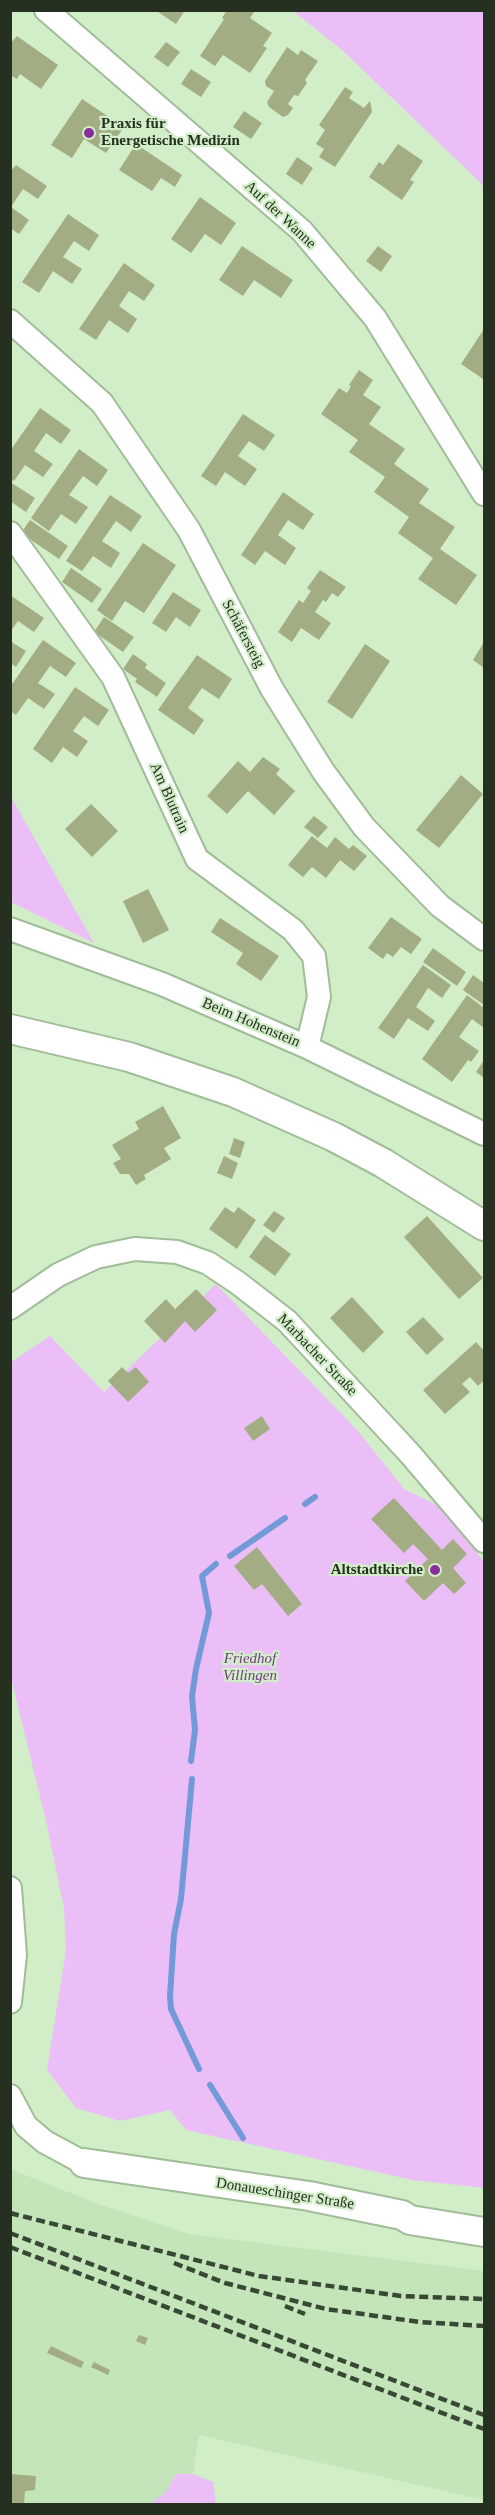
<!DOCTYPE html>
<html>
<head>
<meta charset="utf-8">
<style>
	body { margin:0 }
	#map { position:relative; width:495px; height:2515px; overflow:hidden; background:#d1eec8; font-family:Georgia,serif }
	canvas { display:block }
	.frame { position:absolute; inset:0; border:12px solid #253021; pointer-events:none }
</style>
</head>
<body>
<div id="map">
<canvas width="495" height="2515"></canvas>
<div class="frame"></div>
</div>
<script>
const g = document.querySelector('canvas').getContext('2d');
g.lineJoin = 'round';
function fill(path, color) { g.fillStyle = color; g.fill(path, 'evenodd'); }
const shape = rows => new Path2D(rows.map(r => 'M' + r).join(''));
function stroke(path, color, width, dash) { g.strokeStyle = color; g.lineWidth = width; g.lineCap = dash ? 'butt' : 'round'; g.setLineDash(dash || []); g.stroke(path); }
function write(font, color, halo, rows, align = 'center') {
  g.font = font + ' Georgia,serif'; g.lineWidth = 4.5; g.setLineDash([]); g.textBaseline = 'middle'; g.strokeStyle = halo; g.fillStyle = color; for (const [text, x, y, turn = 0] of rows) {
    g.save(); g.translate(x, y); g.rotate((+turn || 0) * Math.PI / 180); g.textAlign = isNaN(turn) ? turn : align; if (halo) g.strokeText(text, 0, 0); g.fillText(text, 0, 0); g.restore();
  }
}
const built = shape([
	[10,2169,98,2204,189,2234,484,2271,484,2500,199,2435,193,2474,176,2474,165,2493,150,2504,11,2504]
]);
const green = shape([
	[293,11,484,11,484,186,342,50],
	[10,797,11,797,94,943,11,902],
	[216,1284,358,1431,404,1489,443,1508,484,1562,484,2188,413,2180,186,2130,170,2110,120,2121,76,2108,47,2070,66,1950,64,1908,47,1825,11,1678,10,1363,50,1336,104,1392],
	[176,2474,193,2474,213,2482,216,2504,150,2504,165,2493]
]);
const stream = shape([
	[305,1504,315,1497],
	[230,1556,285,1518],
	[191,1761,195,1730,192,1696,196,1669,209,1613,202,1576,216,1564],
	[192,1779,181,1899,174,1934,170,1996,171,2009,199,2069],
	[210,2085,243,2138]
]);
const building = shape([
	[155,10,185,10,176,24],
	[227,10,251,10,254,12,250,18,272,33,263,46,267,48,250,73,223,55,215,66,200,56,224,19,222,18],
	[17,36,58,65,41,89,20,74,17,79,10,75,10,44],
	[166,42,180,52,168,67,154,57],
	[287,47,298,55,301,50,318,61,305,80,307,83,298,96,294,95,288,104,293,108,288,115,283,117,269,107,267,102,274,91,266,86,265,81],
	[191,69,211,82,201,97,181,84],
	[345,87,353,92,349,98,364,108,370,101,372,112,335,167,319,157,324,149,316,144,325,130,319,125],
	[82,99,124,127,106,153,84,139,72,158,51,145],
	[244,111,262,123,251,139,233,127],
	[136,144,182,175,175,187,161,178,152,191,119,170],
	[398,144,423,161,410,180,414,182,402,200,369,177,379,162,383,165],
	[297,157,313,168,302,185,286,174],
	[16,165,47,186,38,199,23,189,11,207,29,220,19,234,10,228,10,172],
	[200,197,236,223,221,245,205,234,191,253,171,239],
	[68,214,99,235,89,251,74,241,63,257,82,269,72,284,53,271,39,293,22,282],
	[242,246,293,280,281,298,254,280,243,296,219,280],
	[378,246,392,256,381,272,366,261],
	[124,263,155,285,144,301,129,291,119,306,137,319,128,333,109,320,96,340,79,329],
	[484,329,484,376,483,379,461,364],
	[359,370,373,380,363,395,381,407,369,424,405,449,394,464,429,489,419,503,455,527,440,549,477,575,456,605,418,579,433,558,398,533,409,517,374,492,385,477,349,452,358,440,321,414,339,388,347,393,351,386,349,385],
	[40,408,71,430,61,444,46,433,34,451,53,464,43,477,25,465,14,481,10,479,10,451],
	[243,414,275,435,264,451,249,441,238,456,257,469,245,486,225,472,216,486,201,476],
	[79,449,108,470,97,486,83,476,69,495,88,507,76,524,61,514,49,531,31,518],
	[10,482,35,498,26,512,10,501],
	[283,492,314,514,303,530,288,520,278,535,296,548,285,565,265,551,255,565,241,555],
	[110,495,142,516,131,532,116,521,102,541,120,553,111,568,93,556,82,571,66,561],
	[30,520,68,546,59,559,21,533],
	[143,543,176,565,144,613,125,601,112,621,97,610],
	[71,568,102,589,92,603,62,582],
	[320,570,346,587,338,597,332,593,326,602,323,600,315,612,331,623,319,640,301,628,292,642,278,632,299,600,303,603,311,591,307,588],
	[173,592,201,610,190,627,176,617,166,632,152,623],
	[10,595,44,618,34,632,18,621,10,632],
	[104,617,134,637,123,652,94,632],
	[43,640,76,663,66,677,50,666,38,683,55,694,44,709,28,698,16,715,10,711,10,687],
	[10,641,26,651,16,667,10,663],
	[484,642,484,668,473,660],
	[365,644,390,661,352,719,327,702],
	[133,654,147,664,145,668,166,683,157,697,135,682,137,679,123,669],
	[197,655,232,679,219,699,202,688,188,708,204,720,194,735,158,710],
	[75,687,109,710,98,726,84,716,73,731,88,741,77,757,63,747,52,763,33,749],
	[263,757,280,769,276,774,295,791,274,815,248,791,227,814,207,796,238,761,250,772],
	[461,775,483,794,439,848,416,830],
	[91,804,118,831,92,857,65,829],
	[314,816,328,827,318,838,304,827],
	[312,836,327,848,335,837,349,849,353,845,367,856,354,871,340,860,326,878,312,867,303,877,288,865],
	[148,889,169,930,143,943,123,901],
	[391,917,422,939,411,954,401,947,393,957,387,953,383,959,368,948],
	[220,918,279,956,261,981,236,964,243,953,211,932],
	[433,948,466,972,457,986,423,962],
	[423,965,451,985,442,998,428,988,416,1007,435,1021,428,1031,408,1018,394,1039,378,1028],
	[473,975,484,983,484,1005,463,990],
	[467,995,484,1008,484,1028,472,1019,459,1037,479,1051,471,1062,468,1060,452,1082,422,1059],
	[484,1060,484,1078,476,1072],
	[163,1106,181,1138,164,1148,171,1159,144,1175,146,1179,136,1185,129,1174,120,1174,113,1163,121,1159,112,1145,139,1129,135,1122],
	[234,1138,245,1142,240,1158,229,1154],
	[224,1156,238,1163,232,1179,217,1173],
	[225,1207,234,1213,238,1207,256,1220,237,1249,209,1229],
	[274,1211,285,1218,274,1233,263,1225],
	[427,1216,483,1278,459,1299,404,1237],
	[265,1235,291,1254,275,1276,249,1257],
	[196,1289,217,1310,195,1332,185,1321,165,1343,144,1321,166,1299,175,1309],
	[352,1297,384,1332,363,1353,330,1318],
	[423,1317,444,1339,427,1355,406,1332],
	[476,1342,484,1351,484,1380,478,1386,470,1377,462,1384,470,1392,445,1414,423,1390],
	[122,1367,128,1373,136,1367,149,1382,128,1402,108,1381],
	[262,1416,270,1429,253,1441,244,1428],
	[394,1498,442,1550,453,1539,467,1554,453,1568,466,1583,454,1594,443,1583,424,1601,405,1581,428,1559,413,1544,404,1553,371,1519],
	[257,1547,302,1604,288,1616,262,1584,254,1590,234,1566],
	[139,2335,148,2338,145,2345,136,2341],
	[51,2346,84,2362,81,2368,47,2353],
	[94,2362,110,2370,108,2375,91,2367],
	[10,2474,36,2476,35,2490,25,2491,24,2504,10,2504]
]);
const minor = shape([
	[46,10,302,231,375,318,484,494],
	[10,321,102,403,189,530,272,689,323,771,364,827,440,906,484,939],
	[10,533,113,677,197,859,293,930,314,956,319,997,307,1047],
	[10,929,162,984,307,1047,484,1134],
	[10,1308,58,1275,96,1257,135,1249,177,1252,208,1263,238,1283,287,1321,411,1455,484,1541],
	[10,1888,15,1955,10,2002],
	[10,2096,26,2126,45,2142,84,2163]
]);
const major = shape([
	[10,1029,129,1057,233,1092,334,1137,383,1163,484,1226],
	[84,2163,309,2196,402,2215,410,2220,484,2232]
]);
const rail = shape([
	[10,2213,259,2276,401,2296,484,2299],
	[10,2233,484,2415],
	[10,2247,484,2429],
	[174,2263,225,2283,326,2309,420,2322,484,2326],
	[285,2306,305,2314]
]);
const markers = [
	[89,133,6,"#862f9c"],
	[435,1570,6,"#862f9c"]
];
const poiNames = [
	["Praxis für",101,124],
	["Energetische Medizin",101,141],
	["Altstadtkirche",423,1570,"right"]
];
const streetNames = [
	["Auf der Wanne",280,215,43],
	["Schäfersteig",243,634,62],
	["Am Blutrain",169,798,66],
	["Beim Hohenstein",251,1023,23],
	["Marbacher Straße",317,1355,46],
	["Donaueschinger Straße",285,2194,9]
];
const parkNames = [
	["Friedhof",250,1659],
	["Villingen",250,1676]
];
fill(built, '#c3e5b9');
fill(green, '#ebbef8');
stroke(stream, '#729ad8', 6);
fill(building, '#a3ad83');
stroke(minor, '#a0bc98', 26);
stroke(major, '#a0bc98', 32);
stroke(minor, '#fff', 22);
stroke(major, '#fff', 28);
stroke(rail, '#394735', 4.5, [9, 4.5]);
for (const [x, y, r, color] of markers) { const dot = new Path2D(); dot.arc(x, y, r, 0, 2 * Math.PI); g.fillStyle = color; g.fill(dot); stroke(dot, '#d1eec8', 2); }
write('bold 15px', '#253021', '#d1eec8', poiNames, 'left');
write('15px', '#253021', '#d1eec8', streetNames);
write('italic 15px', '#743a84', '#d1eec8', parkNames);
</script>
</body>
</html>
